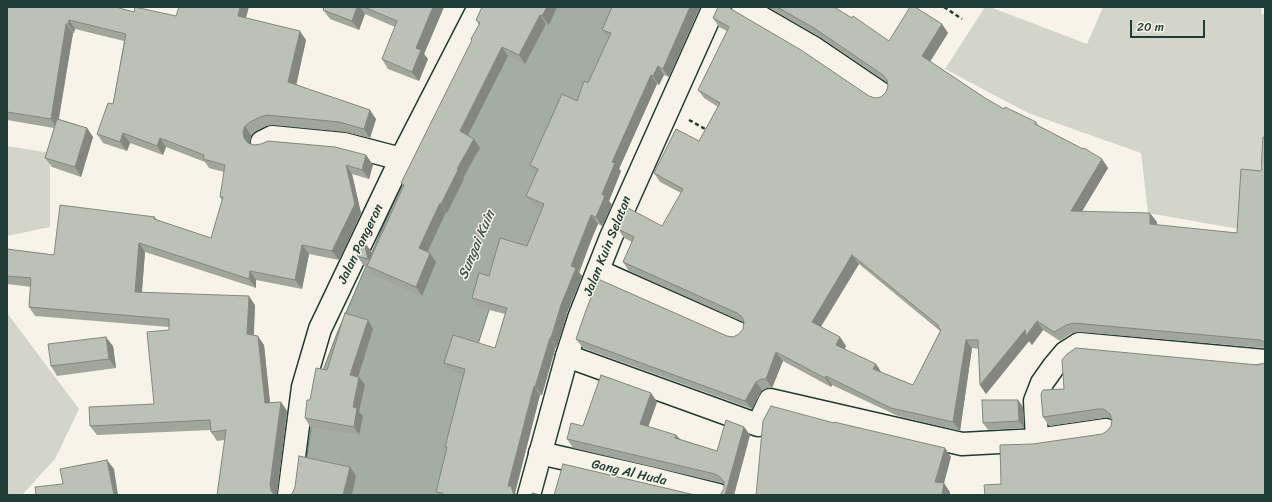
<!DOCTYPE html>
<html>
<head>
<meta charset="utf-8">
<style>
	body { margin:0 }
	#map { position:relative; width:1272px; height:502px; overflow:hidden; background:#f7f3e8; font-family:Sriracha,sans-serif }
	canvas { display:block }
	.frame { position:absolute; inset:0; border:8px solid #1f3d34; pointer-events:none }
	.scale { position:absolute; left:1130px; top:20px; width:75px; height:18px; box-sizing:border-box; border:2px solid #1f3d34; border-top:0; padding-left:5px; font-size:12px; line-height:14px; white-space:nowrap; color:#1f3d34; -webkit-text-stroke:3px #f7f3e8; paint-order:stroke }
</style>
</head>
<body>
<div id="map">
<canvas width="1272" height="502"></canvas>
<div class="frame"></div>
<div class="scale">20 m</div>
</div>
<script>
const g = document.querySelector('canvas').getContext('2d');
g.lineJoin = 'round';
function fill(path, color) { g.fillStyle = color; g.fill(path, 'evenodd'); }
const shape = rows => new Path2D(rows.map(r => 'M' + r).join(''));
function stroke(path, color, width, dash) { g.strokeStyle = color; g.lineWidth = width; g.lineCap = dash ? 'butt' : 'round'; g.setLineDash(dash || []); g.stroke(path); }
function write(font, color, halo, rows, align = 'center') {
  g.font = font + ' Sriracha,sans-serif'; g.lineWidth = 3; g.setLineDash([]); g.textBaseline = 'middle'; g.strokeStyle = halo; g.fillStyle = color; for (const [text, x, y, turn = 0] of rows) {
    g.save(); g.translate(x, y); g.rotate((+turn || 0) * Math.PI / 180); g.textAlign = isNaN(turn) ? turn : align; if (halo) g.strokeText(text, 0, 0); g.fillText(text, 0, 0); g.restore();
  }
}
const green = shape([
	[985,7,990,7,1087,44,1103,7,1262,7,1261,13,1265,15,1265,137,1250,231,1148,213,1141,153,1028,113,945,69],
	[7,146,50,153,50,227,7,236],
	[7,313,79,409,55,459,22,495,7,495]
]);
const water = shape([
	[486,7,685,7,627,141,572,291,492,301,463,390,442,495,303,495,308,448,319,381,338,331,420,141,486,7]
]);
const path = shape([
	[944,7,962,19],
	[689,120,707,130]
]);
const street = shape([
	[743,7,814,48,882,94],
	[262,142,272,137,344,144,401,159],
	[598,271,738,333],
	[567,356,758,425,770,400,962,444,1037,440,1035,401,1042,383,1054,366,1065,353,1079,344,1265,361],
	[1037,440,1106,430],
	[540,453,650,478,718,495]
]);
const secondary = shape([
	[289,495,303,387,320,329,401,159,479,7],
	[529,495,567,356,579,318,611,237,714,7]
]);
const wall = shape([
	[7,7,134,12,176,16,246,18,306,40,296,84,376,119,370,138,345,132,273,125,266,126,256,131,251,135,250,142,250,144,254,145,366,155,373,165,369,179,352,174,361,213,339,260,309,254,302,289,256,280,256,288,145,252,142,292,255,305,254,335,264,345,270,403,281,402,287,411,277,493,224,440,217,441,211,432,211,430,97,435,90,426,154,404,169,330,169,327,35,316,29,307,31,287,8,284,7,282,7,249,54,255,155,217,157,220,211,238,222,200,220,197,224,172,209,168,205,162,166,147,163,155,130,143,127,151,103,143,97,134,113,104,124,41,75,29,74,33,73,33,59,119,87,128,93,137,81,177,52,167,45,158,54,128,7,120],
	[324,7,444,7,424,54,428,59,419,81,388,69,382,59,395,27,365,14,359,30,330,19,323,10],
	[482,7,557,7,549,25,546,24,525,64,508,56,468,135,480,148,463,178,464,179,447,213,446,212,428,252,430,253,436,262,422,296,373,275,367,266,364,266,357,256,364,242,371,251,372,256,403,186,401,183,472,41,471,39,479,25,476,20],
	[700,7,669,77,664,75,659,85,657,84,619,169,621,171,609,201,612,205,602,226,598,224,578,271,582,276,567,313,557,347,556,346,542,395,540,395,515,493,517,495,439,495,436,492,446,448,445,447,464,376,451,371,444,363,495,348,505,314,478,307,472,298,489,276,527,246,542,209,533,205,526,196,536,173,530,165,577,101,588,83,609,39,602,30],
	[731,7,731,9,869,96,875,98,881,97,886,92,888,86,888,83,820,37,768,7,834,7,889,41,942,24,948,33,930,61,985,98,1004,109,1036,122,1039,126,1102,159,1108,168,1082,211,1157,222,1157,225,1237,233,1261,171,1265,137,1265,348,1080,332,1072,333,1060,341,1043,330,1032,345,1029,341,986,394,980,385,979,349,972,348,960,431,898,416,832,385,831,387,783,361,772,388,767,388,762,390,752,409,583,348,576,339,727,336,733,337,739,334,743,329,744,322,743,322,629,271,623,262,632,242,624,238,618,229,662,226,681,193,660,182,654,173,699,141,718,107,704,98,698,90,727,31,719,27,713,18],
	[859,264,940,331,913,385,881,372,845,349,846,346,840,337,821,327],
	[373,329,358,377,365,385,359,412,363,416,359,435,310,427,305,418,310,400,327,370],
	[113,346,116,368,57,376,51,366],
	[1264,363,1001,484,1033,444,1102,434,1107,431,1111,426,1112,420,1110,418,1104,418,1049,426,1043,417,1064,389],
	[601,375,651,393,657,402,648,427,676,435,680,439,717,451,726,420,744,427,750,435,734,495,720,495,724,489,724,484,721,483,573,448,567,439,571,423,583,426],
	[1018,400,1023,407,1024,428,988,430,983,423]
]);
const shadedWall = shape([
	[240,7,249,7,244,25,238,16],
	[357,7,360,7,365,14,359,30,352,21],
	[433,7,444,7,424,54,428,59,419,81,412,72,416,48],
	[547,7,557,7,549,25,542,16],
	[690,7,700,7,669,77,663,69],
	[540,15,546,24,525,64,519,55],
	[69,20,75,29,74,33,68,24],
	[66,24,73,33,57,128,51,119],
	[942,24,948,33,928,65,922,56],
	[300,31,306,40,295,91,288,82],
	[502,47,508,56,466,139,460,131],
	[658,66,664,75,659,85,653,76],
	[651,75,657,84,619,169,621,171,609,201,612,205,602,226,596,217,602,194,612,162],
	[370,110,376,119,370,138,364,129],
	[245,126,251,135,250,142,251,147,244,138,243,132],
	[87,128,93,137,81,177,75,167],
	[123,133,130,143,127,151,120,142],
	[160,138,166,147,163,155,157,146],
	[474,139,480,148,463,178,464,179,447,213,441,204,457,169],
	[366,155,373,165,369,179,362,170],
	[1102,159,1108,168,1077,220,1071,211],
	[346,165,352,174,361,213,339,260,332,251],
	[440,203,446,212,425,257,419,248],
	[1150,213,1157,222,1156,233,1150,224],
	[591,215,598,224,578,271,582,276,567,313,557,347,551,338,571,266],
	[364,242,371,251,375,268,368,259],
	[139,243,145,252,141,301,135,292],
	[302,245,309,254,302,289,295,280],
	[430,253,436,262,422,296,416,287],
	[852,255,859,264,818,331,812,322],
	[250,271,256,280,256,288,249,279],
	[249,296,255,305,253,344,247,334],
	[368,320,373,329,356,384,350,375],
	[1037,321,1043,330,1032,345,1029,341,986,394,980,385,1025,330],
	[258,336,264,345,271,412,265,403],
	[106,337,113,346,116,368,109,359],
	[840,337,846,346,842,353,836,345],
	[550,338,556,346,542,395,535,387],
	[966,340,972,348,960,431,953,422],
	[776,352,783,361,772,388,766,379],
	[876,364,882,373,873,369],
	[826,376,832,385,831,387,825,378],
	[359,377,365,385,359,412,363,416,359,435,354,427,353,407],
	[756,382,762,390,752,409,745,401],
	[534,386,540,395,515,493,517,495,514,495,508,486],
	[651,393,657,402,646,433,640,424],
	[1018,400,1023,407,1024,428,1019,421],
	[281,402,287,411,277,495,274,495,271,491,270,484],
	[744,427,750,435,734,495,725,495],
	[676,435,683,443,675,438],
	[945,448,951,457,942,491,935,482],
	[107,460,114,469,118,495,114,495],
	[350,467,356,476,352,495,343,495],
	[944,483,950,492,950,495,942,495]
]);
const building = shape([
	[7,7,116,7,134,12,135,7,176,16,179,7,240,7,238,16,300,31,288,82,370,110,364,129,339,122,267,115,260,117,250,122,245,126,243,132,244,138,248,143,254,145,261,144,268,141,335,147,366,155,362,170,346,165,355,204,332,251,302,245,295,280,250,271,249,279,139,243,135,292,249,296,247,334,258,336,265,403,281,402,270,484,271,491,275,495,217,495,226,430,211,432,210,420,90,426,89,407,154,404,147,332,169,330,169,319,29,307,31,278,7,276,7,249,54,255,60,205,155,217,154,219,211,238,223,197,220,197,225,165,203,159,204,155,160,138,157,146,123,133,120,142,97,134,108,103,113,104,126,34,69,20,68,24,66,24,51,119,7,112,7,7],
	[324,7,357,7,352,21,323,10,324,7],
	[364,7,433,7,416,48,421,50,412,72,382,59,397,21,364,7],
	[482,7,547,7,542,16,540,15,519,55,502,47,460,131,474,139,457,169,458,170,441,204,440,203,419,248,430,253,416,287,367,266,404,185,401,183,472,40,471,39,480,23,476,20,482,7],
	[612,7,690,7,663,69,658,66,653,76,651,75,612,162,615,163,602,194,605,196,596,217,591,215,571,266,576,268,561,305,551,338,550,338,535,387,534,386,508,486,511,486,514,495,442,495,443,493,436,492,447,447,445,447,465,369,444,363,453,335,495,348,507,308,472,298,479,273,489,276,500,238,527,246,544,204,526,196,538,169,530,165,562,94,577,101,584,81,588,83,611,33,602,30,612,7],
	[718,7,729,7,731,9,801,50,869,96,875,98,881,97,886,92,888,86,887,80,883,75,814,28,777,7,834,7,852,18,853,16,889,41,910,7,915,7,942,24,922,56,985,98,1004,109,1005,107,1036,122,1035,124,1083,149,1084,148,1102,159,1071,211,1150,213,1150,224,1237,233,1241,169,1261,171,1263,137,1265,137,1265,342,1260,340,1074,323,1066,325,1054,332,1037,321,1026,336,1025,330,980,385,978,340,966,340,953,422,891,408,826,376,825,378,776,352,766,379,761,379,756,382,745,401,576,339,585,313,598,279,727,336,733,337,739,334,743,329,744,322,742,317,737,313,623,262,634,237,618,229,628,208,662,226,683,189,654,173,676,129,699,141,720,103,698,90,729,27,713,18,718,7],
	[852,255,939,326,938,327,941,330,913,385,873,369,876,364,836,345,840,337,812,322,852,255],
	[57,119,87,128,75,167,45,158,57,119],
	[364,242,368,259,357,256,364,242],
	[345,313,368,320,350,375,359,377,353,407,357,408,354,427,305,418,307,400,310,400,316,368,327,370,345,313],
	[106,337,109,359,51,366,48,344,106,337],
	[1076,348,1258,365,1265,363,1265,495,985,495,984,485,1001,484,1000,445,1033,444,1102,434,1107,431,1111,426,1112,420,1110,414,1104,409,1098,409,1043,417,1041,394,1043,390,1064,389,1062,360,1067,354,1076,348],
	[601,375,651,393,640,424,676,435,675,438,717,451,726,420,744,427,725,495,720,495,724,489,724,482,720,477,715,474,567,439,571,423,583,426,601,375],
	[982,400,1018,400,1019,421,983,423,982,400],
	[771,406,834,423,834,422,945,448,935,482,944,483,942,495,756,495,763,421,771,406],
	[299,456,350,467,343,495,290,495,292,494,295,487,299,456],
	[107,460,114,495,36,495,35,487,63,484,60,469,107,460],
	[563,464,695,495,554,495,563,464],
	[533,493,540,495,530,495,533,493]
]);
const streetNames = [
	["Jalan Pangeran",361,244,-64],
	["Jalan Kuin Selatan",608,246,-68],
	["Gang Al Huda",629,473,13]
];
const waterNames = [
	["Sungai Kuin",477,245,-67]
];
fill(green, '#d3d5ca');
fill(water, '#a4ada3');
stroke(water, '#6f8077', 1);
stroke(street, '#1f3d34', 25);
stroke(secondary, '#1f3d34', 25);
stroke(path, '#1f3d34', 2.5, [4, 3]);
stroke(street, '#f7f3e8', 22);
stroke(secondary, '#f7f3e8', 22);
fill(wall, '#a1a69d');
fill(shadedWall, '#83877f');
fill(building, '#bbc1b6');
stroke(building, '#83877f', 1);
write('13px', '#1f3d34', '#f7f3e8', streetNames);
write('italic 14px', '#405950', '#f7f3e8', waterNames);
</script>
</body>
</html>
